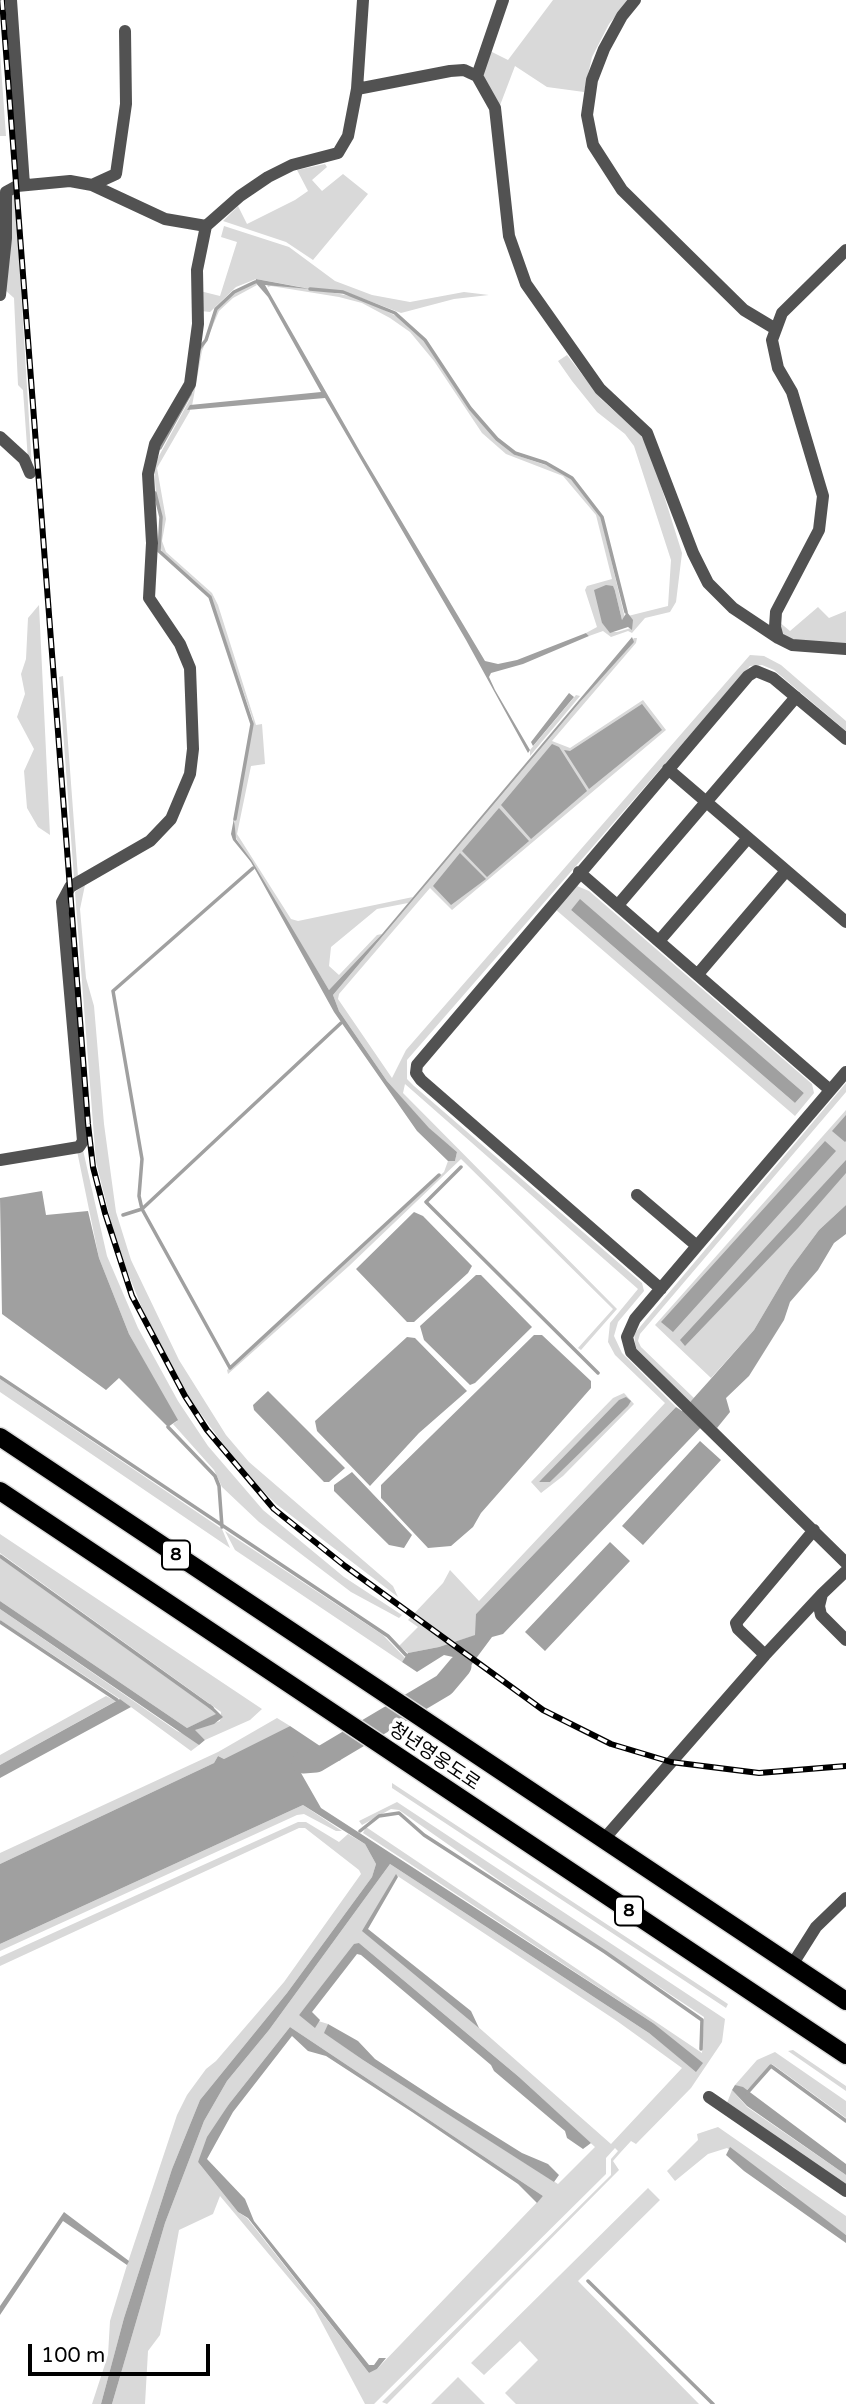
<!DOCTYPE html>
<html>
<head>
<meta charset="utf-8">
<style>
	body { margin:0 }
	#map { position:relative; width:846px; height:2404px; overflow:hidden; background:#fff; font-family:"Varela Round",sans-serif }
	canvas { display:block }
	.scale { position:absolute; left:28px; top:2344px; width:182px; height:32px; box-sizing:border-box; border:4px solid #000; border-top:0; padding-left:9px; font-size:21px; line-height:24px; white-space:nowrap; color:#000; -webkit-text-stroke:5px #fff; paint-order:stroke }
</style>
</head>
<body>
<div id="map">
<canvas width="846" height="2404"></canvas>
<div class="scale">100 m</div>
</div>
<script>
const g = document.querySelector('canvas').getContext('2d');
g.lineJoin = 'round';
function fill(path, color) { g.fillStyle = color; g.fill(path, 'evenodd'); }
const shape = rows => new Path2D(rows.map(r => 'M' + r).join(''));
function stroke(path, color, width, dash) { g.strokeStyle = color; g.lineWidth = width; g.lineCap = dash ? 'butt' : 'round'; g.setLineDash(dash || []); g.stroke(path); }
function write(font, color, halo, rows, align = 'center') {
  g.font = font + ' "Varela Round","Noto Sans KR",sans-serif'; g.lineWidth = 7; g.setLineDash([]); g.textBaseline = 'middle'; g.strokeStyle = halo; g.fillStyle = color; for (const [text, x, y, turn = 0] of rows) {
    g.save(); g.translate(x, y); g.rotate((+turn || 0) * Math.PI / 180); g.textAlign = isNaN(turn) ? turn : align; if (halo) g.strokeText(text, 0, 0); g.fillText(text, 0, 0); g.restore();
  }
}
const green = shape([
	[553,0,629,0,609,24,592,57,584,92,547,87,515,66,499,108,481,75,488,50,508,60],
	[0,53,6,136,0,136],
	[325,164,327,167,312,180,322,191,343,174,368,194,313,260,286,242,223,221,238,206,247,224,295,200,308,191,297,170],
	[15,193,32,468,28,460,23,390,18,385,14,298,5,290,9,195],
	[224,226,289,247,335,281,372,295,410,302,464,292,489,295,454,299,401,313,343,291,314,289,360,298,398,317,426,342,469,408,495,438,516,455,551,467,571,479,601,518,625,618,622,620,615,591,602,623,610,632,617,632,631,628,628,616,668,606,671,560,634,446,625,434,597,412,572,381,558,361,567,355,601,399,640,434,650,451,682,553,676,602,670,612,645,618,632,633,628,631,611,637,603,631,589,636,586,633,597,627,585,590,587,586,612,579,596,515,563,476,506,454,482,433,434,361,410,332,390,318,362,303,339,297,271,286,268,287,270,294,267,284,306,288,256,279,236,287,210,312,201,311,200,291,220,296,237,242,221,237],
	[255,282,257,285,233,298,219,311,202,351,192,406,190,406,190,411,157,468,166,519,162,541,166,552,212,593,218,605,256,725,262,724,265,764,251,766,237,834,291,919,298,921,413,897,408,903,377,909,331,947,329,966,339,975,377,935,382,934,329,990,233,833,253,720,211,597,162,552,159,543,162,517,156,495,154,465,190,399,199,350,206,340,213,314,234,293],
	[39,605,50,835,38,827,27,808,24,771,34,749,17,717,25,694,21,674,26,659,28,618],
	[818,607,829,618,846,611,846,644,790,640,782,633,778,621,790,631],
	[634,638,637,638,636,643,552,741,570,748,643,700,666,730,452,910,430,888,339,994,338,999,392,1078,406,1050,750,655,764,656,781,665,846,721,846,731,774,670,762,665,750,666,407,1060,407,1079,414,1086,642,1283,644,1291,618,1322,614,1336,622,1353,676,1407,476,1614,476,1635,439,1647,408,1653,399,1646,418,1627,408,1620,443,1583,450,1570,479,1601,665,1403,615,1355,608,1342,610,1323,638,1289,405,1084,403,1093,617,1309,581,1350,578,1348,613,1309,461,1159,349,1266,228,1374,227,1370,444,1172,448,1161,455,1161,457,1152,429,1129,387,1081,339,1011,333,995],
	[63,676,78,877,74,878,59,677],
	[576,695,580,696,530,756,530,750],
	[85,885,80,909,86,978,94,1006,104,1124,116,1212,131,1260,179,1360,226,1435,249,1462,393,1586,398,1597,276,1504,243,1471,189,1398,144,1313,117,1246,96,1162,75,892],
	[577,886,589,891,812,1084,814,1093,795,1116,555,909],
	[580,900,804,1093,795,1103,571,910],
	[846,1083,846,1092,640,1334,638,1341,641,1347,694,1398,689,1403,636,1350,634,1334],
	[846,1110,846,1205,819,1230,790,1269,754,1330,711,1378,655,1325],
	[83,1150,107,1256,138,1328,178,1401,208,1446,263,1510,344,1577,402,1615,399,1618,351,1592,259,1522,222,1487,214,1470,173,1424,177,1421,129,1334,99,1258,77,1151],
	[0,1379,222,1529,230,1548,0,1392],
	[624,1393,634,1404,563,1476,541,1493,531,1482,613,1398],
	[630,1400,550,1482,539,1482,543,1479],
	[225,1531,383,1635,405,1658,402,1662,235,1550],
	[0,1534,262,1709,250,1720,205,1740,194,1730,220,1721,221,1712,0,1553],
	[0,1558,208,1707,217,1714,187,1728,0,1601],
	[0,1609,177,1731,193,1738,199,1745,191,1751,120,1699,0,1620],
	[106,1696,116,1701,0,1765,0,1755],
	[277,1718,290,1726,224,1759,218,1756,214,1763,0,1864,0,1853,218,1752],
	[392,1783,728,2004,726,2008,392,1788],
	[397,1802,725,2019,722,2042,691,2088,636,2144,631,2141,620,2153,613,2161,619,2170,387,2404,382,2402,611,2175,611,2159,618,2151,615,2148,606,2158,606,2174,374,2404,365,2404,314,2308,220,2196,213,2214,179,2230,160,2335,148,2351,145,2404,112,2404,165,2223,204,2121,227,2081,269,2030,390,1864,649,2033,696,2071,653,2023,363,1833,366,1827,702,2053,704,2017,496,1878,399,1810,391,1809,362,1825,359,1821],
	[396,1875,617,2021,682,2068,611,2144,442,1995,363,1931],
	[359,1943,519,2077,595,2147,558,2184,363,2060,325,2033,328,2024,299,2015],
	[290,2027,543,2196,377,2369,369,2373,247,2218,238,2212,198,2162,229,2104],
	[303,1805,342,1831,336,1831,304,1814,297,1815,0,1951,0,1944],
	[298,1822,306,1822,339,1842,348,1834,365,1844,376,1864,372,1877,287,1993,200,2100,172,2169,124,2318,101,2404,92,2404,108,2355,110,2321,127,2265,177,2115,187,2095,206,2069,216,2061,284,1982,361,1874,359,1870,305,1828,299,1828,0,1966,0,1957],
	[793,2050,846,2086,846,2091,788,2051],
	[775,2052,846,2101,846,2118,772,2064,746,2091,735,2085,757,2060],
	[732,2090,747,2107,846,2175,846,2187,727,2103],
	[718,2127,846,2216,846,2235,792,2196,785,2188,727,2148,708,2154,675,2181,667,2171,698,2140,697,2134],
	[648,2188,660,2200,578,2281,699,2404,516,2404,505,2393,538,2360,520,2341,484,2375,471,2363],
	[458,2377,485,2404,431,2404]
]);
const water = shape([
	[256,279,310,289,265,285,362,455,485,661,498,664,517,660,586,633,589,636,523,664,491,673,489,677,495,690,530,750,528,753,466,640,325,398,187,410,190,405,321,392,268,297,255,282],
	[606,585,613,586,615,591,622,620,627,612,633,620,632,630,628,627,610,633,602,623,594,590],
	[632,637,634,642,580,702,333,995,339,1011,387,1081,429,1128,457,1152,455,1161,448,1161,417,1131,334,1012,251,862,233,840,231,834,234,818,236,839,252,861,329,990,382,934],
	[569,693,574,697,533,746,531,742],
	[642,704,662,730,589,789,564,750,570,751],
	[552,744,559,747,587,791,531,839,501,805],
	[499,808,529,841,487,877,462,851],
	[460,853,486,879,451,905,433,886],
	[580,899,804,1093,795,1103,571,910],
	[846,1115,846,1141,845,1142,832,1131],
	[825,1141,836,1151,673,1332,661,1322],
	[846,1160,846,1173,798,1228,685,1346,680,1340],
	[42,1191,46,1215,88,1211,99,1258,129,1334,178,1420,168,1427,119,1378,106,1390,2,1314,0,1198],
	[846,1205,846,1234,834,1243,818,1270,790,1302,784,1320,749,1376,726,1398,730,1412,717,1428,708,1420,503,1634,492,1637,466,1672,446,1691,432,1682,459,1663,453,1657,444,1655,417,1672,402,1662,408,1653,439,1647,475,1635,476,1614,676,1407,682,1411,709,1381,754,1330,790,1269,819,1230],
	[414,1212,423,1216,472,1266,468,1273,414,1322,407,1322,356,1269],
	[476,1275,481,1275,532,1327,475,1383,470,1385,424,1340,420,1326],
	[534,1335,542,1335,591,1381,591,1388,481,1513,473,1527,451,1546,428,1548,381,1498,381,1485],
	[407,1337,415,1338,467,1391,419,1433,370,1486,317,1431,315,1421],
	[268,1391,345,1468,329,1482,324,1482,254,1410,253,1405],
	[626,1397,631,1401,628,1406,550,1482,539,1482,619,1400],
	[700,1441,721,1460,643,1545,622,1526],
	[352,1472,412,1535,404,1548,389,1545,334,1491,334,1485],
	[610,1542,630,1561,545,1651,525,1632],
	[0,1601,187,1728,216,1714,208,1707,210,1704,223,1717,214,1724,195,1730,205,1740,199,1745,0,1609],
	[120,1699,131,1707,0,1778,0,1765],
	[290,1726,341,1760,301,1773,321,1808,653,2023,703,2063,696,2072,649,2033,390,1864,269,2030,227,2081,204,2121,165,2223,112,2404,101,2404,124,2318,172,2169,200,2100,287,1993,372,1877,376,1864,365,1844,303,1805,0,1944,0,1864,214,1763,218,1756,224,1759],
	[396,1874,398,1877,368,1929,471,2011,479,2028,362,1931],
	[359,1943,519,2077,591,2143,583,2149,567,2138,565,2131,494,2071,491,2065,361,1955,357,1954,312,2012,320,2020,315,2028,299,2015,354,1944],
	[328,2024,358,2041,375,2059,450,2108,522,2153,548,2164,559,2175,554,2182,363,2060,324,2033],
	[290,2027,543,2196,537,2203,518,2184,412,2112,326,2056,308,2051,292,2036,233,2112,207,2159,245,2199,254,2221,369,2365,374,2365,379,2358,386,2358,377,2369,369,2373,248,2218,238,2212,198,2162,207,2137,229,2104],
	[735,2085,743,2087,846,2164,846,2175,747,2106,732,2090],
	[730,2147,846,2235,846,2243,744,2171,726,2155],
	[64,2212,129,2261,127,2265,63,2221,0,2315,0,2306]
]);
const stream = shape([
	[310,289,343,292,395,313,425,340,470,408,497,439,515,453,546,463,572,478,602,517,626,612],
	[199,349,206,340,216,309,234,292,255,282],
	[160,448,190,394],
	[155,493,161,517,159,551,210,597,252,724,235,819],
	[253,868,113,991,142,1159,139,1196,142,1209,230,1368,439,1175],
	[461,1167,426,1202,598,1373],
	[123,1215,142,1209,341,1023],
	[0,1377,388,1636,406,1655],
	[168,1427,215,1476,219,1486,222,1527],
	[0,1556,212,1708],
	[0,1622,117,1700],
	[360,1831,379,1816,399,1813,424,1835,605,1952,702,2020,701,2049],
	[747,2093,771,2066,846,2121],
	[588,2281,713,2404]
]);
const river = shape([
	[303,1762,316,1761,444,1685,460,1666]
]);
const minor = shape([
	[11,0,24,185],
	[635,0,622,16,604,49,592,80,587,115,593,145,622,190,744,310,774,328],
	[477,76,503,0],
	[357,89,450,71,464,70,477,76,495,108,509,236,526,284,600,389,647,433,693,553,708,583,733,608,778,638,792,645,846,649],
	[92,185,116,174,126,104,125,31],
	[0,295,6,238,6,192,17,186,70,181,92,185,165,219,206,226],
	[0,437,24,459,30,473],
	[778,638,775,627,776,612,819,530,823,496,792,392,778,368,772,340,782,313,846,250],
	[668,769,846,922],
	[579,872,830,1090],
	[618,905,796,697],
	[659,941,748,838],
	[698,974,786,871],
	[0,1160,79,1147,83,1141,62,902,70,887,150,841,171,819,190,774,193,749,190,668,180,644,149,598,152,543,148,474,155,444,190,384,198,324,197,270,206,226,240,196,268,177,292,165,338,153,348,136,357,89,363,0],
	[637,1195,697,1246,635,1319,627,1337,631,1352,846,1563],
	[697,1246,846,1072],
	[661,1289,421,1080,416,1073,417,1065,748,676,756,671,773,678,846,739],
	[846,1571,822,1594,819,1606,821,1615,846,1640],
	[765,1655,738,1629,736,1623,814,1530],
	[604,1839,765,1655,822,1594],
	[792,1965,816,1927,846,1898],
	[709,2097,846,2191]
]);
const highway = shape([
	[0,1437,846,2001],
	[0,1491,846,2055]
]);
const rail = shape([
	[2,0,88,1124,93,1167,105,1213,132,1296,185,1396,207,1430,274,1509,345,1566,543,1710,611,1744,671,1762,759,1773,846,1766]
]);
const shields = [
	[176,1555,28],
	[629,1911,28]
];
const shieldNames = [
	["8",176,1555],
	["8",629,1911]
];
const streetNames = [
	["청년영웅도로",434,1757,34]
];
fill(green, '#d9d9d9');
fill(water, '#a0a0a0');
stroke(stream, '#a0a0a0', 3.5);
stroke(river, '#a0a0a0', 23);
stroke(highway, '#dbdbdb', 21);
stroke(minor, '#525252', 12);
stroke(highway, '#000', 18);
stroke(rail, '#000', 6);
stroke(rail, '#fff', 3.5, [10]);
for (const [x, y, w] of shields) { const box = new Path2D(); box.roundRect(x - w / 2, y - 14.5, w, 29, 5); g.fillStyle = '#fff'; g.fill(box); stroke(box, '#000', 2); }
write('bold 18px', '#000', null, shieldNames);
write('19px', '#000', '#fff', streetNames);
</script>
</body>
</html>
